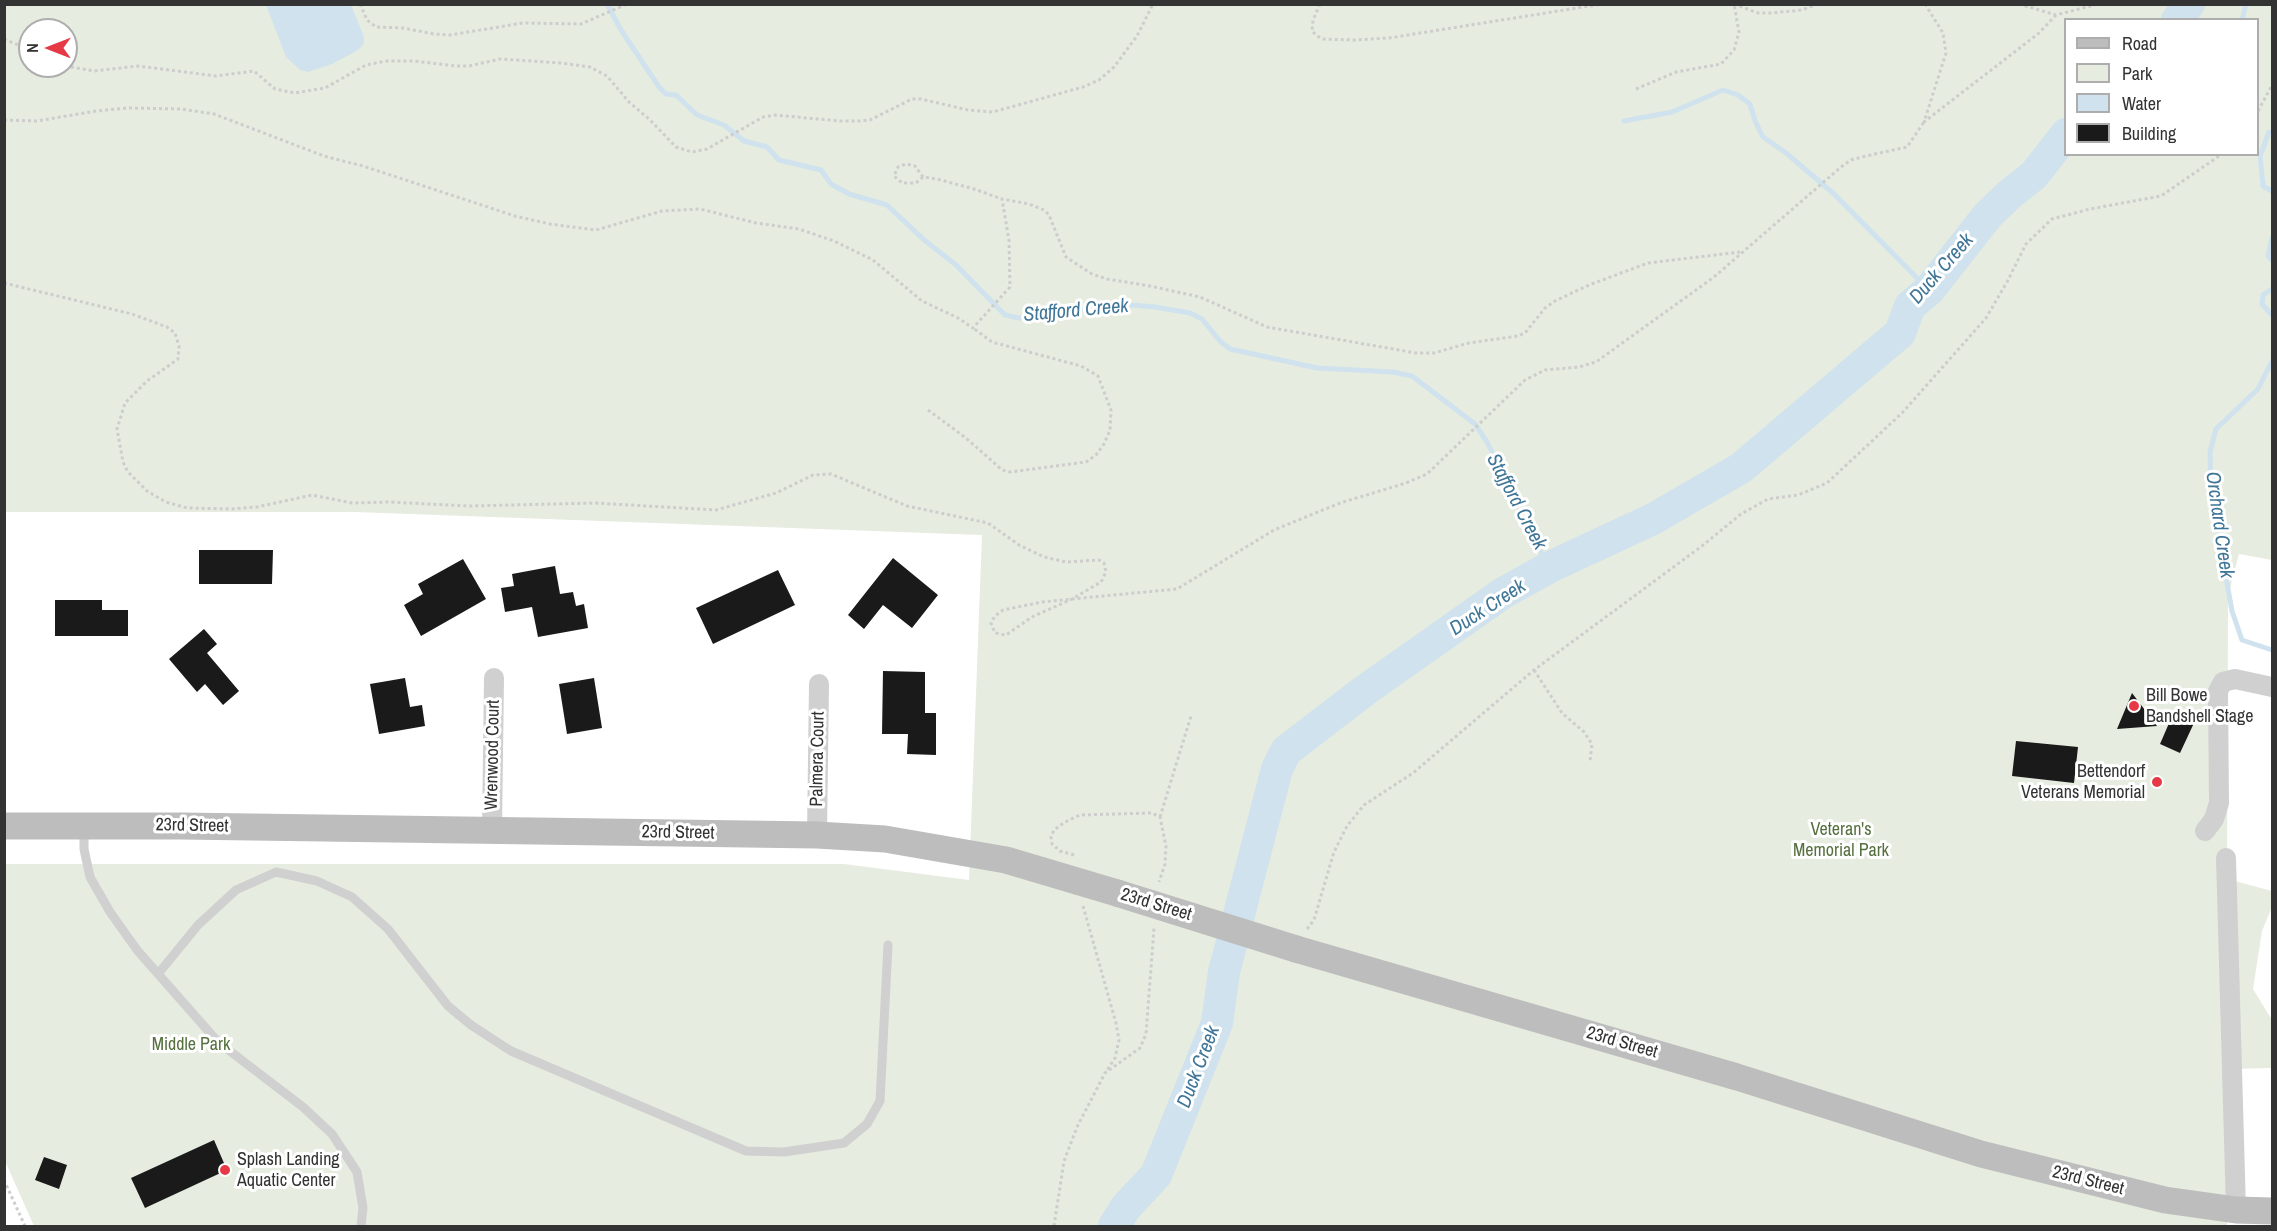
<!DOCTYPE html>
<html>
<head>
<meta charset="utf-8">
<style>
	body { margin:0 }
	#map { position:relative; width:2277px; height:1231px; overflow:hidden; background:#fff; font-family:"Archivo Narrow",sans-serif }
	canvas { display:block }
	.frame { position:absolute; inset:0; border:6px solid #333; pointer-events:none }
	.legend { position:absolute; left:2064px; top:18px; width:195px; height:138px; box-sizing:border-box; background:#fff; border:2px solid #adadad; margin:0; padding:8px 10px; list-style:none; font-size:18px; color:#333 }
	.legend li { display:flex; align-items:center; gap:12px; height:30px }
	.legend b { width:30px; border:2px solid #adadad }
	.north { position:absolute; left:18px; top:18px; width:60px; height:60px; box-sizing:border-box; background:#fff; border:2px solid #adadad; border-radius:50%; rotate:270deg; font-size:16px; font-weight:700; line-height:24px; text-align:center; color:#333 }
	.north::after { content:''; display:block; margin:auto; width:21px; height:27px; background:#e63946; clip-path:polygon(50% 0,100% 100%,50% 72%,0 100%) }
</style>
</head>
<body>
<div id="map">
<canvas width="2277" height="1231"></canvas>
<div class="frame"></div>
<ul class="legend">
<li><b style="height:8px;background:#bdbdbd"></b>Road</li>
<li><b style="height:16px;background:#e6ecdf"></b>Park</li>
<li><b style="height:16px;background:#cfe2ee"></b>Water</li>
<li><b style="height:16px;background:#1a1a1a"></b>Building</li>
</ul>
<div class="north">N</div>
</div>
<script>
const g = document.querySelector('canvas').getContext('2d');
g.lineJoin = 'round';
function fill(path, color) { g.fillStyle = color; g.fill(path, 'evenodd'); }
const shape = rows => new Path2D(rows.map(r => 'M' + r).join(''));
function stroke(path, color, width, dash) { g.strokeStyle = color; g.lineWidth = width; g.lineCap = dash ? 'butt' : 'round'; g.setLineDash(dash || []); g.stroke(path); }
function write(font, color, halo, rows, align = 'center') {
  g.font = font + ' "Archivo Narrow",sans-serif'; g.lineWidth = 6; g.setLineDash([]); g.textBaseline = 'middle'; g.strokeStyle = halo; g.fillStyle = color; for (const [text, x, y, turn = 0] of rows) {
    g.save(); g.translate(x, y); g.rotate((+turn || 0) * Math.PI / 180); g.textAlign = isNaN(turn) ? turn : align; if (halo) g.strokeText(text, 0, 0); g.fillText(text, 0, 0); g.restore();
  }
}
const green = shape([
	[4,5,2272,5,2272,560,2239,554,2228,596,2227,879,2272,891,2272,907,2262,931,2253,989,2272,1020,2272,1068,2227,1069,2227,1226,34,1226,5,1161,5,864,844,864,969,880,982,535,356,512,5,512],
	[2066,20,2258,20,2258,154,2066,154],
	[30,30,66,30,66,66,30,66]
]);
const water = shape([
	[266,5,351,5,364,37,364,44,358,50,332,64,308,72,300,70,286,57]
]);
const stream = shape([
	[607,4,621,30,659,87,666,94,676,95,697,115,724,125,744,141,767,147,779,160,821,170,831,184,849,194,887,205,923,239,956,265,1005,315,1019,318,1078,309,1102,309,1120,304,1155,307,1190,313,1202,319,1220,341,1230,349,1317,368,1393,372,1412,376,1475,424,1487,442,1542,554,1552,566],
	[2242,20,2246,4],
	[1624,121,1672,112,1723,90,1738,95,1750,104,1755,121,1763,137,1786,153,1833,193,1929,290],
	[2269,132,2260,156,2263,186,2272,191],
	[2272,238,2268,256,2272,260],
	[2272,289,2263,295,2262,304,2272,315],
	[2272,361,2258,389,2216,429,2210,452,2211,494,2232,611,2242,640,2272,650]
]);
const river = shape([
	[2177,20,2189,4],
	[1114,1226,1126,1207,1156,1175,1217,1023,1224,972,1277,769,1286,751,1364,691,1503,593,1552,566,1653,519,1741,468,1900,333,1910,306,1929,290,1988,215,2010,194,2034,175,2066,134]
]);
const building = shape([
	[199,550,273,550,272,584,199,584],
	[893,558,938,595,912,628,883,605,864,629,848,615],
	[463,559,486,599,421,636,404,605,423,594,418,584],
	[555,566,560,594,573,592,576,606,584,604,588,628,538,637,532,607,505,612,501,588,514,586,512,574],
	[778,570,795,605,713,644,696,608],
	[55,600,102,600,102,610,128,610,128,636,55,636],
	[204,629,217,644,207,653,239,691,223,705,205,684,197,692,169,659],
	[883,671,925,672,925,713,936,713,936,755,907,754,908,734,882,734],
	[405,678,410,707,422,705,425,726,379,734,370,684],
	[594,678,602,728,567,734,559,684],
	[2132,693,2157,726,2117,729],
	[2173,714,2194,723,2180,753,2160,744],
	[2016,741,2078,747,2074,783,2012,776],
	[214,1140,227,1170,145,1208,131,1178],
	[44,1157,67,1165,59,1189,35,1180]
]);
const path = shape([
	[360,4,367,20,376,27,403,28,434,34,450,35,523,23,581,24,627,4],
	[1320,4,1313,20,1312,31,1317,36,1323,39,1354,40,1389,38,1602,4],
	[1734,4,1758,13,1771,13,1802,10,1817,4],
	[1925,4,1943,33,1946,53,1924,122,2039,33,2056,15],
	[2019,4,2056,15,2098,4],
	[4,39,30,50],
	[65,66,94,71,138,66,216,76,254,71,275,89,295,93,325,88,366,65,386,61,414,61,456,66,469,66,500,59,561,63,590,67,607,76,629,102,649,119,676,147,692,152,707,149,763,117,775,115,840,121,860,121,870,120,912,99,921,99,968,110,993,112,1083,87,1099,80,1114,67,1137,36,1153,4],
	[1636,89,1676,72,1721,64,1734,50,1739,32,1734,4],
	[2258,111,2272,85],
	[4,120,37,121,96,111,128,108,181,109,214,114,324,156,363,166,515,216,550,224,596,230,662,211,700,209,756,223,799,229,834,241,873,260,922,301,958,318,973,328,1010,287,1009,240,1002,199,1029,204,1044,210,1049,215,1066,257,1092,274,1107,279,1150,286,1200,297,1267,327,1416,353,1434,353,1469,343,1518,336,1525,333,1545,308,1555,301,1589,285,1648,263,1740,252],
	[923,177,915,166,906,164,898,167,894,176,902,183,916,183,923,177,937,179,974,189,1002,199],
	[4,283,132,314,167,327,175,333,179,346,178,359,147,381,125,403,117,429,123,462,128,472,147,491,166,502,187,508,232,509,257,507,312,495,352,503,388,502,469,506,595,503,716,510,776,493,813,475,831,474,907,506,988,523,1019,545,1044,557,1066,562,1099,560,1104,563,1106,572,1101,582,1072,599,1032,617,1006,635,995,633,991,623,995,616,1003,610,1042,602,1072,599,1177,589,1274,530,1340,503,1406,483,1427,474,1525,380,1545,370,1579,367,1596,362,1714,277,1841,167,1851,160,1866,156,1907,147,1924,122],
	[928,410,966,438,1002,470,1010,472,1086,462,1096,455,1104,444,1110,430,1111,410,1098,376,1081,366,992,342,973,328],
	[1534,670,1562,713,1584,732,1592,744,1590,761],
	[1160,817,1191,716],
	[1074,855,1060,851,1052,844,1051,837,1054,830,1065,822,1080,815,1152,813,1160,817,1166,846,1165,864,1159,882],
	[1083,906,1116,1023,1119,1040,1115,1058,1106,1072],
	[1307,929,1314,920,1334,852,1347,826,1364,805,1413,773,1534,670,1702,546,1741,514,1768,499,1798,495,1827,483,1902,413,1986,318,2007,282,2026,244,2052,219,2090,209,2161,196,2222,154],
	[4,1180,25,1226],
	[1054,1226,1064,1161,1077,1127,1105,1073,1140,1048,1146,1034,1154,928]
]);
const lane = shape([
	[84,828,84,849,90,877,110,912,137,950,218,1042,303,1107,332,1134,357,1172,363,1208,361,1226],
	[158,974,198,925,236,890,276,872,317,881,352,897,388,929,448,1006,471,1025,511,1051,746,1151,784,1152,844,1143,867,1124,880,1101,888,945]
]);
const street = shape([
	[492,831,494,678],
	[2205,831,2214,819,2219,803,2218,691,2223,682,2235,679,2272,687],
	[817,835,819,684],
	[2226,858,2236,1210]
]);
const secondary = shape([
	[4,826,181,826,817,835,885,839,1006,860,1117,893],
	[1296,949,1737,1077,1981,1154,2165,1200,2236,1210,2272,1211]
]);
const secondaryBridge = shape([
	[1117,893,1296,949]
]);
const markers = [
	[2134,706,6,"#e63946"],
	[2157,782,6,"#e63946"],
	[225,1170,6,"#e63946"]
];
const poiNames = [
	["Bill Bowe",2146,696],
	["Bandshell Stage",2146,717],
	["Bettendorf",2145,772,"right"],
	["Veterans Memorial",2145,793,"right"],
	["Splash Landing",237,1160],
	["Aquatic Center",237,1181]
];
const streetNames = [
	["Wrenwood Court",493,755,-89],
	["Palmera Court",818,759,-89],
	["23rd Street",192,826,1],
	["23rd Street",678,833,1],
	["23rd Street",1156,905,17],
	["23rd Street",1622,1043,16],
	["23rd Street",2088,1181,14]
];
const parkNames = [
	["Veteran's",1841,830],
	["Memorial Park",1841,851],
	["Middle Park",191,1045]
];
const waterNames = [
	["Duck Creek",1942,269,-49],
	["Stafford Creek",1076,311,-5],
	["Stafford Creek",1516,502,62],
	["Orchard Creek",2219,525,82],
	["Duck Creek",1488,608,-33],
	["Duck Creek",1199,1067,-69]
];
fill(green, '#e6ecdf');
fill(water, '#cfe2ee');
stroke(stream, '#cfe2ee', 5);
stroke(river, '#cfe2ee', 32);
fill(building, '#1a1a1a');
stroke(path, '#cdcdcd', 3, [3, 3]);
stroke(lane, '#d0d0d0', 9);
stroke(street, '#d0d0d0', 20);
stroke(secondary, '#bdbdbd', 27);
stroke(secondaryBridge, '#bdbdbd', 27);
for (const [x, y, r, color] of markers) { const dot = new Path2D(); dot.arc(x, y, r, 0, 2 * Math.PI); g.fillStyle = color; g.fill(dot); stroke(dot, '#fff', 2); }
write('18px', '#333', '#fff', poiNames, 'left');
write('18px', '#333', '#fff', streetNames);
write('18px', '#56703f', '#fff', parkNames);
write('italic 20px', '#3f7597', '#fff', waterNames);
</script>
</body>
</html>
